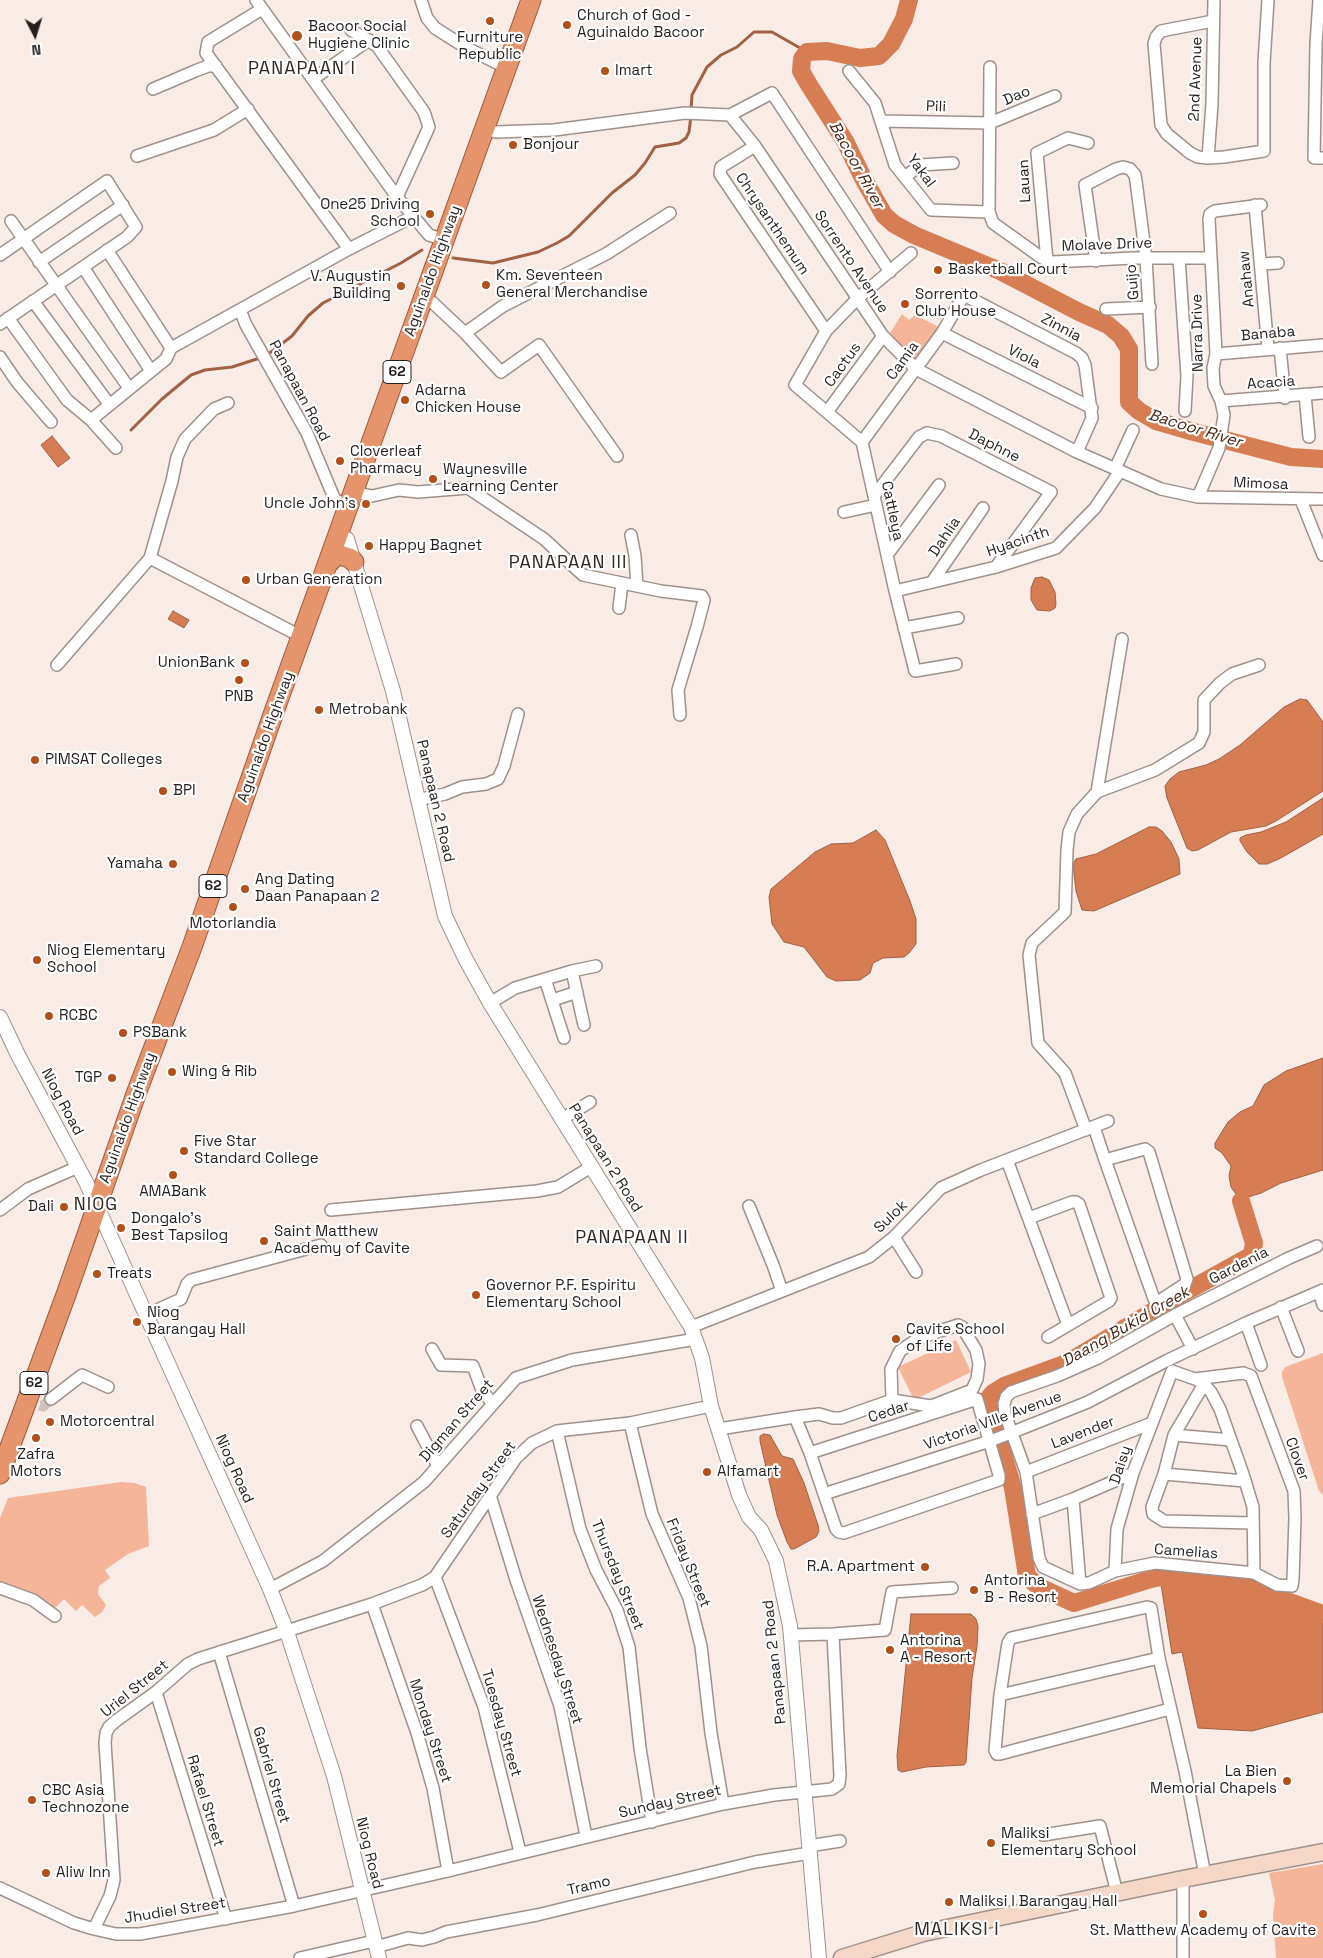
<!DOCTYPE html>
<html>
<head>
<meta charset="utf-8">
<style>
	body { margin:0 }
	#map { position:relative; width:1323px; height:1958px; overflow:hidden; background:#f9ebe5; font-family:"Space Grotesk",sans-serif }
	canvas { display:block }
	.north { position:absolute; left:10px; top:10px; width:50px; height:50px; -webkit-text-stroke:4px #fff; paint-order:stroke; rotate:175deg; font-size:14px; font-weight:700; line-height:20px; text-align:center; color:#241f1d }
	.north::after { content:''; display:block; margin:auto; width:18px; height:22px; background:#241f1d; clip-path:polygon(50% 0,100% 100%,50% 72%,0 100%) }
</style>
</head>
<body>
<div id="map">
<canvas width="1323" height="1958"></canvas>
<div class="north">N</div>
</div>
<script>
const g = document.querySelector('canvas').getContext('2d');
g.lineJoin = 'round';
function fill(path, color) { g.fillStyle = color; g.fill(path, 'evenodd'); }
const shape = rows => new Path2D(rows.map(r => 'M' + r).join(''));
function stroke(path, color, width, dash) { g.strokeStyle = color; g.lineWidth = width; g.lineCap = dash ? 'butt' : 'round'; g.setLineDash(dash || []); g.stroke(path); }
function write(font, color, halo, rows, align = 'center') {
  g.font = font + ' "Space Grotesk",sans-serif'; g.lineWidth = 4.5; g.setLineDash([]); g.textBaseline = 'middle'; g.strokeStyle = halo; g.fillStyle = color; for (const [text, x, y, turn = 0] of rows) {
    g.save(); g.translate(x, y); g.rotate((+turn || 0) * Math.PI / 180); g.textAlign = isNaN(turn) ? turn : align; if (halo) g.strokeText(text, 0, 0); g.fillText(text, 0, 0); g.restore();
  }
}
const green = shape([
	[902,314,909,320,915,315,939,327,914,359,890,333],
	[956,1340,971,1372,914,1400,898,1367],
	[1323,1353,1323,1495,1319,1491,1282,1377,1282,1372,1285,1367],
	[121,1482,135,1483,146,1487,149,1546,128,1554,105,1570,110,1578,99,1586,98,1594,106,1605,102,1612,95,1617,82,1605,76,1611,64,1599,52,1611,0,1592,0,1518,8,1498],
	[1323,1864,1323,1958,1276,1958,1273,1915,1275,1900,1269,1873]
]);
const water = shape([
	[52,436,70,458,58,467,41,445,52,436],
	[1042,577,1049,580,1055,592,1056,604,1055,608,1050,611,1037,610,1031,600,1031,588,1035,578,1042,577],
	[173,611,189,620,184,628,168,619,173,611],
	[1300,699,1307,700,1323,722,1323,791,1276,821,1266,826,1231,832,1198,850,1192,851,1187,848,1167,798,1165,786,1170,779,1179,772,1206,765,1219,759,1240,745,1284,707,1300,699],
	[1323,798,1323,834,1279,859,1267,864,1259,864,1247,852,1240,841,1240,838,1246,835,1261,832,1286,822,1323,798],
	[1149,827,1156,827,1162,831,1171,842,1179,859,1180,874,1094,911,1082,910,1076,891,1073,864,1076,859,1096,854,1149,827],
	[876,830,885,840,910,901,916,919,916,944,909,953,904,957,883,958,873,963,870,973,860,980,836,981,827,977,804,947,784,942,772,924,769,897,771,889,815,852,831,844,853,843,876,830],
	[1323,1058,1323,1170,1281,1183,1261,1193,1245,1198,1238,1197,1231,1187,1229,1176,1231,1166,1222,1153,1215,1148,1215,1143,1228,1122,1240,1112,1253,1106,1264,1085,1286,1071,1323,1058],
	[764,1434,770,1435,782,1456,793,1459,804,1483,818,1525,819,1531,816,1537,794,1549,791,1549,787,1542,777,1515,760,1441,760,1436,764,1434],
	[1160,1578,1252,1590,1308,1617,1323,1621,1323,1712,1252,1731,1198,1728,1182,1652,1172,1654,1160,1578],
	[911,1614,971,1614,976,1619,978,1626,977,1646,972,1678,966,1762,964,1765,926,1767,902,1772,898,1770,897,1756,911,1614]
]);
const stream = shape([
	[691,110,692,95,707,67,721,55,737,47,754,32,772,32,807,52],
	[453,258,493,263,538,252,557,243,569,236,612,193,635,175,645,163,655,147,679,143,686,138,689,132,691,116],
	[267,355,292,336,308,316,323,303,401,263,422,250],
	[131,430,162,399,191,375,205,370,232,367,260,358]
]);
const river = shape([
	[909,0,904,19,891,44,879,56,860,58,827,51,807,52,802,59,801,71,809,85,845,141,863,178,884,215,894,224,914,235,1000,271,1079,312,1108,325,1121,336,1129,349,1129,402,1139,411,1156,421,1194,432,1291,457,1323,459],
	[1241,1201,1254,1243,1252,1255,1180,1295,1067,1363,1004,1386,993,1393,988,1399,988,1404,1013,1488,1027,1576,1039,1587,1074,1603,1151,1579,1167,1576,1237,1583,1323,1614]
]);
const minorTunnel = shape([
	[40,1405,43,1406,51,1399]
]);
const minor = shape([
	[256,0,397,197,429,235,445,240],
	[421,0,427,18,435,28,465,47,507,68],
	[1319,0,1316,44,1314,158,1323,158],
	[262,9,208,42,206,53,349,249],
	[1213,21,1161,31,1156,37,1154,44,1161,125,1167,134,1190,153,1198,157,1208,158,1224,157,1264,151,1264,63,1268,0],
	[351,30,377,46,424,112,429,127,397,197],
	[990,67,989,212,993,223,1042,258,1052,262,1134,258,1211,258],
	[849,71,875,103,895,165,931,210,989,212],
	[313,79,369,40],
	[153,89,195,71,208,66,216,66],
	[730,115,772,93,890,272],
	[881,121,990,123,1055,96],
	[485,129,495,132,554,130,685,113,730,115,755,146,883,336,916,369,1077,452,1161,489,1198,497,1323,499],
	[755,146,721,167,720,174,826,331],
	[137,156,214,130,248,109],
	[1208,158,1212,104,1214,0],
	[905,177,920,165,953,163],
	[1255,205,1268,349],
	[11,221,129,388],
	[107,250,171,348],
	[911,253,857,299,826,331,795,385,862,442,895,591,915,671,956,664],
	[0,255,107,181,136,227,127,237,0,324],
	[1179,258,1187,376,1185,411],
	[1047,261,1037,153,1068,138,1088,143],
	[1096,261,1085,185,1116,169,1123,167,1130,169,1135,175,1136,181,1146,258,1152,364],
	[39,262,123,205],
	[1261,264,1278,263],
	[83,267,151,371],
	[422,299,432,302,465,333,503,306,606,254,670,213],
	[33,301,109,404],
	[1106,309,1150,307],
	[240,310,246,325,307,433,335,500,350,505],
	[8,318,67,400,91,420,116,448],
	[465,333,501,372,539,345,617,456],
	[942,333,1092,408],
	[1280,348,1285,398],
	[1216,354,1323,345],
	[0,357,17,382,51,422],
	[1305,395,1309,437],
	[1221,401,1323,393],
	[827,412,883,336],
	[91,420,166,359,171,348,349,249,414,216],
	[862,442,942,333,964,295,1076,353,1082,358,1085,365,1092,418,1077,452],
	[1115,469,1133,430],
	[354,492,372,496,399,490,418,492,468,488,544,539,583,575,661,591,702,596,704,600,697,627,678,690,680,715],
	[874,496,919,437,927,433,941,436,1051,492,996,567],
	[1198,497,1219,448,1224,415,1221,401,1214,386,1213,368,1216,354,1209,219,1210,214,1215,211,1261,205],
	[1301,500,1323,555],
	[844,512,876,505],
	[631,535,635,556,637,586],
	[887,555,939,485],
	[150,558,302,637],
	[932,582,983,508],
	[895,591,996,567,1056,548,1095,508,1120,471],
	[619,608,622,583],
	[904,628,958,618],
	[57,665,150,558,172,481,177,457,185,439,214,409,228,403],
	[1097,792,1155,770,1199,743,1204,732,1204,700,1220,683,1232,674,1259,665],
	[417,800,445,794,462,787,486,784,498,779,504,766,518,714],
	[572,971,584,1025],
	[545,979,564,1038],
	[553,1000,577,992],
	[490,1003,515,988,572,971,596,966],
	[562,1119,590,1102],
	[1094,1127,1105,1160,1154,1299,1159,1301,1185,1284,1187,1279,1149,1152,1145,1149,1141,1150,1105,1160],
	[1086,1130,1065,1073,1038,1043,1029,955,1032,943,1065,912,1067,850,1069,832,1077,814,1097,792,1122,639],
	[1007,1160,1068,1325],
	[749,1206,773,1265,782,1291],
	[0,1210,28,1189,78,1167],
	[331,1210,537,1191,558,1187,591,1167],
	[1029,1218,1072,1202,1076,1202,1079,1204,1111,1298,1109,1301,1048,1337],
	[894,1237,916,1272],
	[1319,1292,1323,1305],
	[1281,1307,1298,1351],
	[146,1315,181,1299,187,1284,191,1280,321,1245],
	[1175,1315,1193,1349],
	[1246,1323,1261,1365],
	[691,1327,869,1257,894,1237,941,1188,981,1170,1108,1121],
	[432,1349,441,1365,473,1366,482,1390,492,1403],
	[1172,1371,1195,1379],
	[1243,1373,1251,1376,1294,1491,1295,1518,1293,1579,1292,1586,1277,1585,1254,1573,1253,1507,1243,1474,1220,1409,1211,1392,1204,1384,1195,1379,1243,1373],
	[1204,1384,1174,1435,1164,1474,1152,1507,1153,1514,1164,1521,1253,1523],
	[51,1399,82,1375,108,1387],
	[795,1417,819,1414,833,1418,841,1418,892,1400,931,1406,972,1390,977,1379,979,1364,976,1350,962,1327,958,1325,934,1333,916,1340,900,1351,891,1369,892,1400],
	[630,1423,652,1514,689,1598,701,1646,711,1733,723,1804],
	[417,1426,438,1466],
	[719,1429,795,1417,810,1453,836,1529,839,1532,844,1533,999,1480,999,1475,977,1399,810,1453],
	[557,1431,580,1529,596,1570,617,1610,629,1647,640,1748,652,1822],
	[1174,1435,1231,1440],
	[1026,1472,1152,1423],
	[1164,1474,1245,1481],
	[824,1494,993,1440,1088,1402,1166,1361,1246,1323,1323,1290],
	[490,1495,516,1580,560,1706,586,1836],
	[1073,1499,1080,1584],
	[1032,1514,1073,1499,1133,1473],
	[1115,1571,1117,1529,1133,1473,1172,1371],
	[1254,1573,1155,1563,1115,1571,1089,1583,1080,1584,1043,1567,1039,1558,1026,1472,1005,1414,1004,1404,1006,1397,1011,1392,1057,1376,1098,1358,1175,1315,1289,1258,1317,1246],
	[435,1577,484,1707,520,1852],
	[0,1588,33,1600,55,1616],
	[270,1589,323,1561,424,1482,516,1378,572,1360,696,1339],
	[372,1604,417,1733,433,1788,448,1871],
	[790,1635,833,1634,885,1630,892,1592,952,1588],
	[219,1652,294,1906],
	[156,1692,226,1919],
	[1000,1695,1159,1658],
	[1170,1709,1000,1754,997,1754,995,1750,1000,1695,1008,1643,1011,1638,1147,1607,1151,1608,1159,1658,1185,1771,1205,1875],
	[1043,1835,1100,1826,1117,1893],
	[809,1846,840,1841],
	[1183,1879,1183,1958],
	[0,1888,74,1923,94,1929,116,1934,140,1934,294,1906,448,1871,723,1804,774,1795,832,1789,839,1784,840,1776,833,1634],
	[94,1929,110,1896,114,1880,105,1743,106,1733,109,1727,117,1720,156,1692,188,1664,198,1659,372,1604,422,1585,435,1577,516,1458,532,1443,557,1431,630,1423,711,1406],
	[376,1947,408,1938,422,1940,434,1937,446,1932,537,1915,755,1862,810,1853],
	[300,1958,374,1941]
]);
const tertiary = shape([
	[339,535,347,539,393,691,445,916,465,958,490,1003,691,1327,702,1358,711,1406,739,1495,749,1517,761,1530,776,1561,790,1626,819,1958],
	[0,1017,18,1055,86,1182,270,1589,287,1632,334,1776,379,1958]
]);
const secondary = shape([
	[842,1958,923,1933,1183,1879,1323,1852]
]);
const trunk = shape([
	[329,563,334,557,340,555,350,558,354,562],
	[0,1474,67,1292,136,1094,192,947,275,709,531,0]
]);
const markers = [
	[490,21,5,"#b35018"],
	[567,25,5,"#b35018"],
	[297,36,6,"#b35018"],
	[605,71,5,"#b35018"],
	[513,145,5,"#b35018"],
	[430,214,5,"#b35018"],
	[938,270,5,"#b35018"],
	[486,285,5,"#b35018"],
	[401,286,5,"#b35018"],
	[905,304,5,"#b35018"],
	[405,400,5,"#b35018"],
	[340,461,5,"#b35018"],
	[433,479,5,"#b35018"],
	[366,504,5,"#b35018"],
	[369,546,5,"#b35018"],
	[246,580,5,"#b35018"],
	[245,663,5,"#b35018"],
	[239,680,5,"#b35018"],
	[319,710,5,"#b35018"],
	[35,760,5,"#b35018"],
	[163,791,5,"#b35018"],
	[173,864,5,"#b35018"],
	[245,889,5,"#b35018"],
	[233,907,5,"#b35018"],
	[37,960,5,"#b35018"],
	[49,1016,5,"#b35018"],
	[123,1033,5,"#b35018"],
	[172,1072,5,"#b35018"],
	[112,1078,5,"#b35018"],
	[184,1151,5,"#b35018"],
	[173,1175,5,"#b35018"],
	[64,1207,5,"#b35018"],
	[121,1228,5,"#b35018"],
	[264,1241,5,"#b35018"],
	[97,1274,5,"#b35018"],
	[476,1295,5,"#b35018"],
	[137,1322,5,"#b35018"],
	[896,1339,5,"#b35018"],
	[50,1422,5,"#b35018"],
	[36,1438,5,"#b35018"],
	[707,1472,5,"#b35018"],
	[925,1567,5,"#b35018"],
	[974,1590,5,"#b35018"],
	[890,1650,5,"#b35018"],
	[1287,1781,5,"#b35018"],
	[32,1800,5,"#b35018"],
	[991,1843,5,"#b35018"],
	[46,1873,5,"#b35018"],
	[949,1902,5,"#b35018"],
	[1203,1914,5,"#b35018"]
];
const shields = [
	[397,372,28],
	[213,886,28],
	[34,1383,28]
];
const shieldNames = [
	["62",397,372],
	["62",213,886],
	["62",34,1383]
];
const poiNames = [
	["Church of God -",577,16],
	["Aguinaldo Bacoor",577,33],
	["Bacoor Social",308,27],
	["Hygiene Clinic",308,44],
	["Furniture",490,38,"center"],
	["Republic",490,55,"center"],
	["Imart",615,71],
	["Bonjour",523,145],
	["One25 Driving",420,205,"right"],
	["School",420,222,"right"],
	["Basketball Court",948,270],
	["Km. Seventeen",496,276],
	["General Merchandise",496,293],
	["V. Augustin",391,277,"right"],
	["Building",391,294,"right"],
	["Sorrento",915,295],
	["Club House",915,312],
	["Adarna",415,391],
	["Chicken House",415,408],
	["Cloverleaf",350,452],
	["Pharmacy",350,469],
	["Waynesville",443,470],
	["Learning Center",443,487],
	["Uncle John's",356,504,"right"],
	["Happy Bagnet",379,546],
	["Urban Generation",256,580],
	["UnionBank",235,663,"right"],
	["PNB",239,697,"center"],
	["Metrobank",329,710],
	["PIMSAT Colleges",45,760],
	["BPI",173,791],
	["Yamaha",163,864,"right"],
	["Ang Dating",255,880],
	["Daan Panapaan 2",255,897],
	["Motorlandia",233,924,"center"],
	["Niog Elementary",47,951],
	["School",47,968],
	["RCBC",59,1016],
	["PSBank",133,1033],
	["Wing & Rib",182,1072],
	["TGP",102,1078,"right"],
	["Five Star",194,1142],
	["Standard College",194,1159],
	["AMABank",173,1192,"center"],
	["Dali",54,1207,"right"],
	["Dongalo's",131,1219],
	["Best Tapsilog",131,1236],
	["Saint Matthew",274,1232],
	["Academy of Cavite",274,1249],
	["Treats",107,1274],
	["Governor P.F. Espiritu",486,1286],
	["Elementary School",486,1303],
	["Niog",147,1313],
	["Barangay Hall",147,1330],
	["Cavite School",906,1330],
	["of Life",906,1347],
	["Motorcentral",60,1422],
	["Zafra",36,1455,"center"],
	["Motors",36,1472,"center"],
	["Alfamart",717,1472],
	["R.A. Apartment",915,1567,"right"],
	["Antorina",984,1581],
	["B - Resort",984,1598],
	["Antorina",900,1641],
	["A - Resort",900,1658],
	["La Bien",1277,1772,"right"],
	["Memorial Chapels",1277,1789,"right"],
	["CBC Asia",42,1791],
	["Technozone",42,1808],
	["Maliksi",1001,1834],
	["Elementary School",1001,1851],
	["Aliw Inn",56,1873],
	["Maliksi I Barangay Hall",959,1902],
	["St. Matthew Academy of Cavite",1203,1931,"center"]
];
const streetNames = [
	["2nd Avenue",1196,79,-88],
	["Dao",1017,96,-23],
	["Pili",936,107,2],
	["Yakal",921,171,54],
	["Lauan",1025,181,-93],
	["Chrysanthemum",772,224,56],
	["Molave Drive",1107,245,-2],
	["Sorrento Avenue",851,262,56],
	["Aguinaldo Highway",433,271,-70],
	["Anahaw",1247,279,-95],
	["Guijo",1133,282,-95],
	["Zinnia",1061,328,28],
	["Narra Drive",1198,333,-91],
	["Banaba",1268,334,-5],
	["Viola",1024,357,27],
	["Camia",903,361,-54],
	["Cactus",843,365,-54],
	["Acacia",1271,383,-4],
	["Panapaan Road",299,391,62],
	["Daphne",994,446,27],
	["Mimosa",1261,484,2],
	["Cattleya",892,511,78],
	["Dahlia",945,537,-56],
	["Hyacinth",1018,542,-19],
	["Aguinaldo Highway",266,737,-70],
	["Panapaan 2 Road",435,801,77],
	["Niog Road",62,1102,62],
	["Aguinaldo Highway",128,1118,-70],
	["Panapaan 2 Road",605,1158,58],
	["Sulok",891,1217,-44],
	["Gardenia",1239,1266,-27],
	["Cedar",889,1412,-18],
	["Digman Street",457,1421,-49],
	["Victoria Ville Avenue",993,1421,-20],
	["Lavender",1083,1433,-21],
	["Clover",1297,1459,70],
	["Daisy",1121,1465,-72],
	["Niog Road",234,1469,66],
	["Saturday Street",479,1490,-54],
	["Camelias",1186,1552,4],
	["Friday Street",688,1563,68],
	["Thursday Street",617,1575,68],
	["Wednesday Street",557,1660,72],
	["Panapaan 2 Road",775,1662,-96],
	["Uriel Street",135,1689,-39],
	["Tuesday Street",501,1723,74],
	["Monday Street",430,1731,72],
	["Gabriel Street",271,1775,74],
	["Rafael Street",205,1801,73],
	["Sunday Street",670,1802,-13],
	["Niog Road",369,1853,76],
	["Tramo",589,1886,-13],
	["Jhudiel Street",175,1911,-9]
];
const waterNames = [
	["Bacoor River",856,165,61],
	["Bacoor River",1195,429,17],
	["Daang Bukid Creek",1126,1327,-30]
];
const quarterNames = [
	["PANAPAAN I",302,69],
	["PANAPAAN III",568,563],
	["NIOG",96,1205],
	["PANAPAAN II",632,1238],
	["MALIKSI I",957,1930]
];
fill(green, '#f4b598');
fill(water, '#d67d53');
stroke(water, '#a16143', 1);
stroke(stream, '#a16143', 3);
stroke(river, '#d67d53', 18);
stroke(minorTunnel, '#cec2bd', 11, [11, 5.5]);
stroke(minor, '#9e918b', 14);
stroke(tertiary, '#9e918b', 16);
stroke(secondary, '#9e918b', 19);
stroke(trunk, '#9e5a39', 21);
stroke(minor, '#fff', 11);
stroke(tertiary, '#fff', 14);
stroke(secondary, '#f5d7c8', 16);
stroke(trunk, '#e6946c', 19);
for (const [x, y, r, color] of markers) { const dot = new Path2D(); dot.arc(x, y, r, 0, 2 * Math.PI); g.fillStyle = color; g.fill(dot); stroke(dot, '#fff', 2); }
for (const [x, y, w] of shields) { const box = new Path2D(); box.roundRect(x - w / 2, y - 11.5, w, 23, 4); g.fillStyle = '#fff'; g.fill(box); stroke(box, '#241f1d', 1); }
write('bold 14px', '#241f1d', null, shieldNames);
write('15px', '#241f1d', '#fff', poiNames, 'left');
write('15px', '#241f1d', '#fff', streetNames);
write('italic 16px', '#482413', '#fff', waterNames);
g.letterSpacing = '1px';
write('18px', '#322823', '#fff', quarterNames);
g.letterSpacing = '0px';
</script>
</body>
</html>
